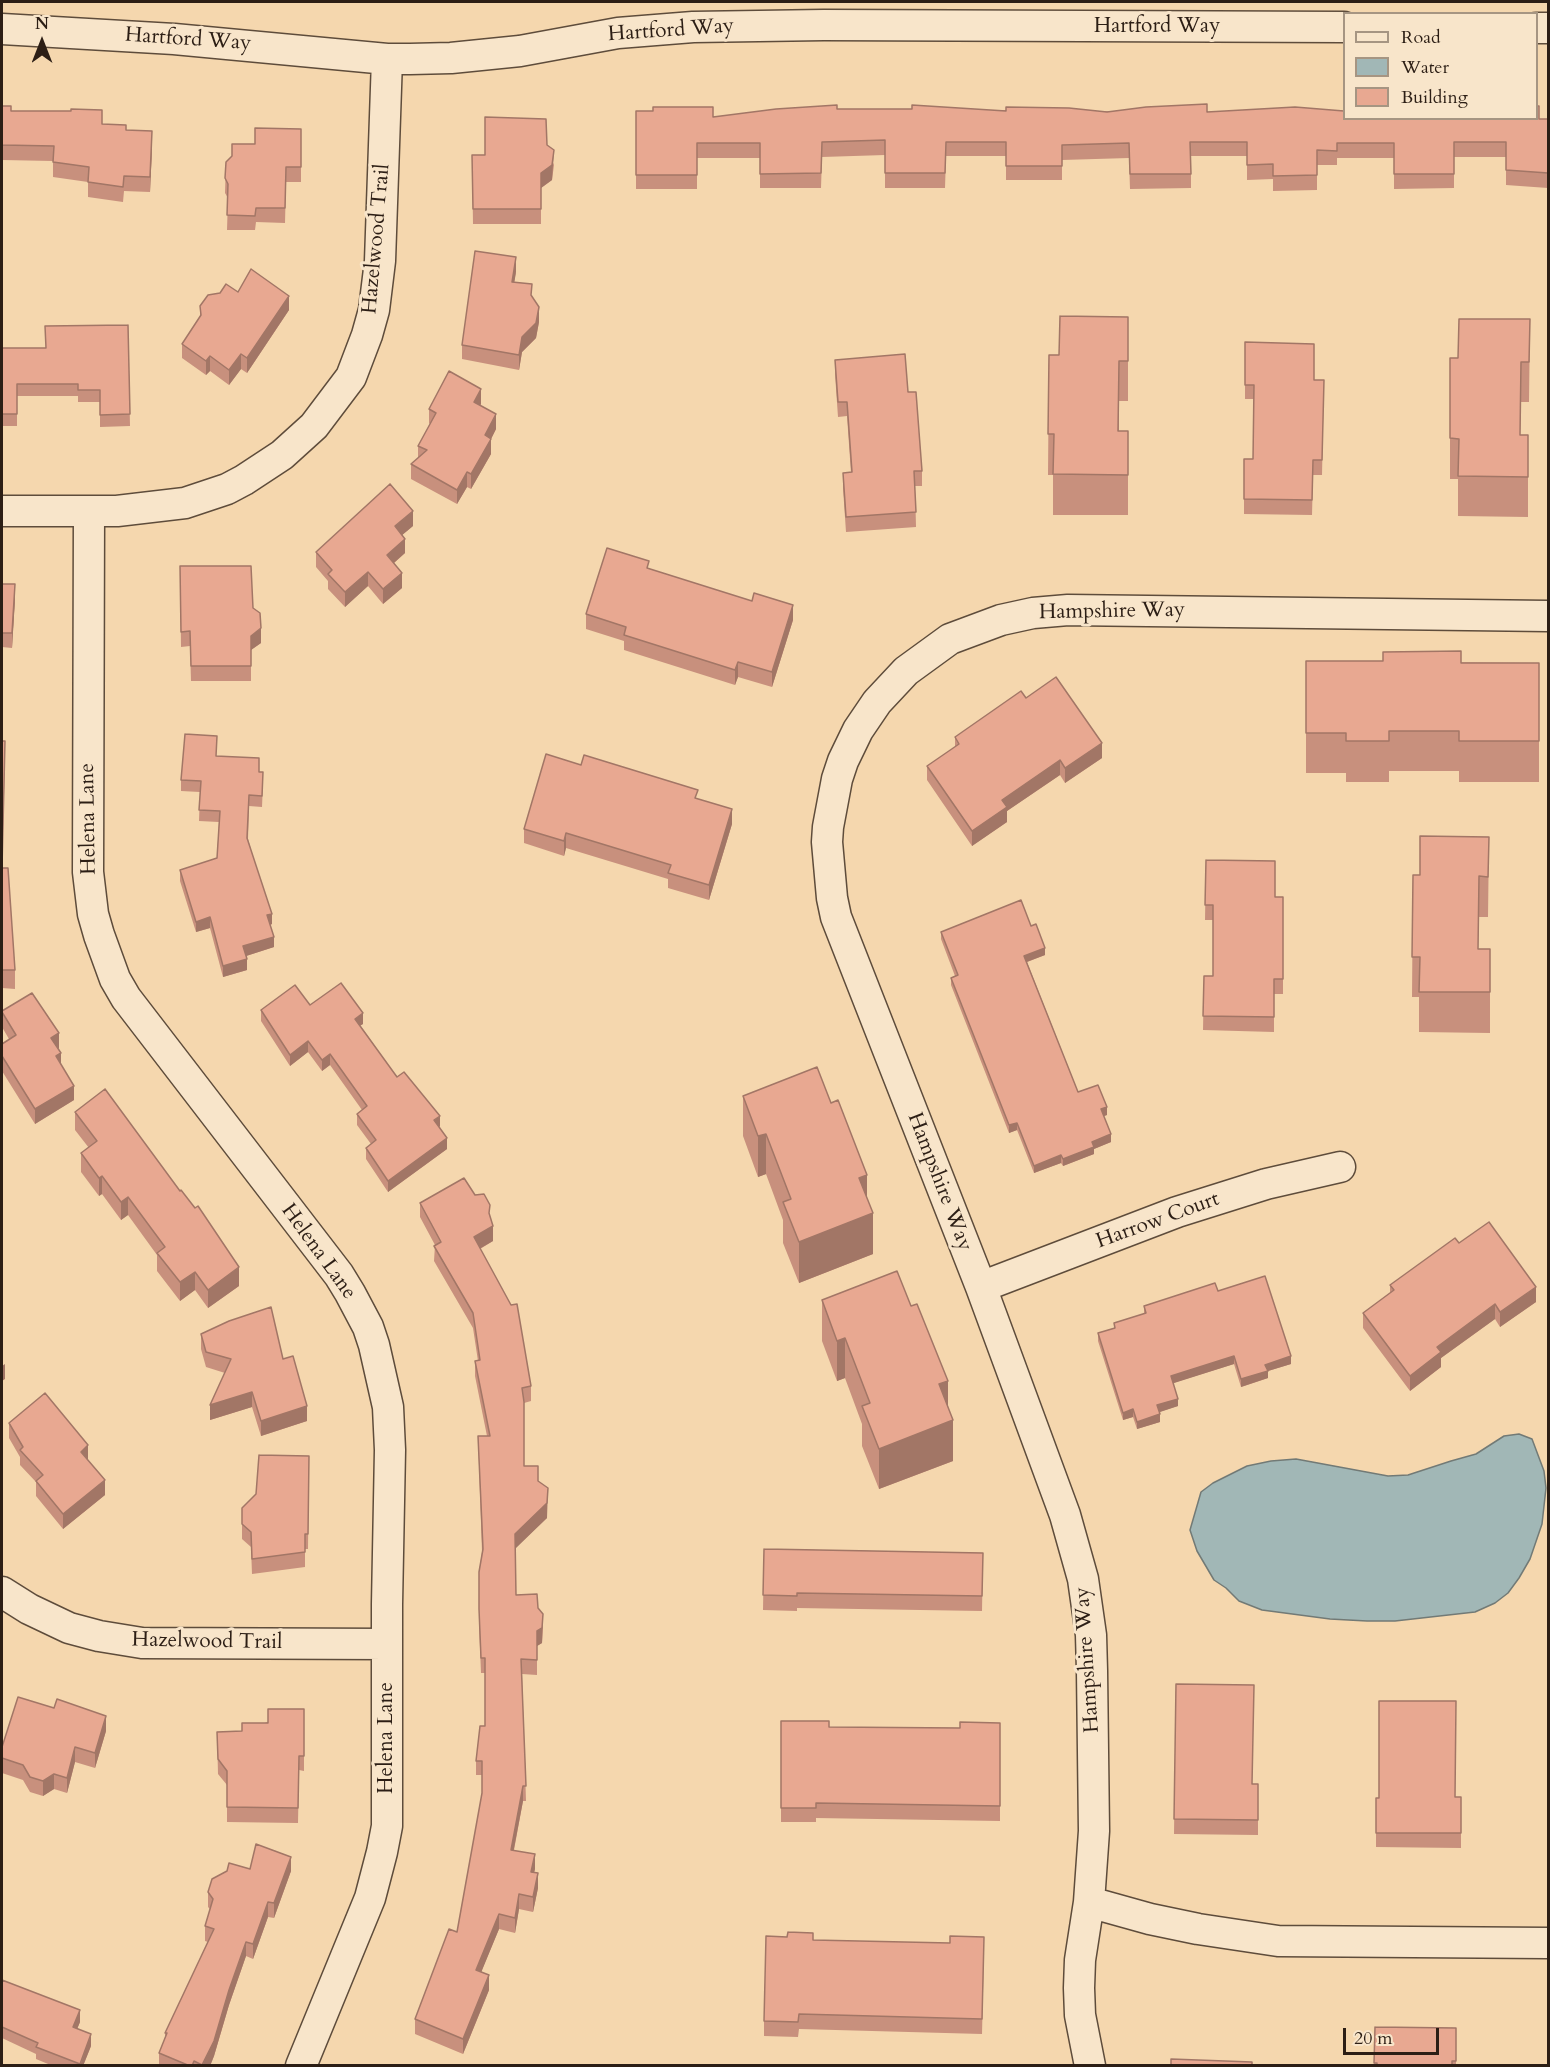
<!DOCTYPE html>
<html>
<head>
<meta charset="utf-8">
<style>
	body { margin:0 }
	#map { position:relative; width:1550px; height:2067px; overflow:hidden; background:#f5d7ae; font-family:Cardo,serif }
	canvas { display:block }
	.frame { position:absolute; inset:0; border:3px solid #2c1e15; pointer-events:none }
	.legend { position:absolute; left:1343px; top:12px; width:195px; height:108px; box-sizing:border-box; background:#f8e5ca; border:2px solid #a69582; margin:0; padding:8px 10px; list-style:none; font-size:18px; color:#2c1e15 }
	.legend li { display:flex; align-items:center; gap:12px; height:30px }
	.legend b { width:30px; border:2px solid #a69582 }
	.north { position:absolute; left:12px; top:12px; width:60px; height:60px; -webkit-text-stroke:4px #f8e5ca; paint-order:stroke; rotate:0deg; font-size:16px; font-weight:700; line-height:24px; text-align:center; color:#2c1e15 }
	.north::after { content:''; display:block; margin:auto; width:21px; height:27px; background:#2c1e15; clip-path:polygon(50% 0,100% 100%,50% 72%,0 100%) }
	.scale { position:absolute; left:1343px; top:2028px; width:96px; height:27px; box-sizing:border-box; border:3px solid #2c1e15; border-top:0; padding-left:8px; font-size:18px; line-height:21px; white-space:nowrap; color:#2c1e15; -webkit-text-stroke:4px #f8e5ca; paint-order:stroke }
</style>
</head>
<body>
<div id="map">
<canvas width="1550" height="2067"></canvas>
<div class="frame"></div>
<ul class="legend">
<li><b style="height:8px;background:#f8e5ca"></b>Road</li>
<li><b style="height:16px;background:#a1b7b6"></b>Water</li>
<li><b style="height:16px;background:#e8a891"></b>Building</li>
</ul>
<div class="north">N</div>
<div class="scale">20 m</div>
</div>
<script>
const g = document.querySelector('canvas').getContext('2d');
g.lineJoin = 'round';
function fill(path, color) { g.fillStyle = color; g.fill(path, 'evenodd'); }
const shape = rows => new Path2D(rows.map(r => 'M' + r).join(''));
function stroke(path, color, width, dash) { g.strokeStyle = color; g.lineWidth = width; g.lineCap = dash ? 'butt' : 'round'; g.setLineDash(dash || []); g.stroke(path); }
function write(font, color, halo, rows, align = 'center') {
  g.font = font + ' Cardo,serif'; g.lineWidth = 6; g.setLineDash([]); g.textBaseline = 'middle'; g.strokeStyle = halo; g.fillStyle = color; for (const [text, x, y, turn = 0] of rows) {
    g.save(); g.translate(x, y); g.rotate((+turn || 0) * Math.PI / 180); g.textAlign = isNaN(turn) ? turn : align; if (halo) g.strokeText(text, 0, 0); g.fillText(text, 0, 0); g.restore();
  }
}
const water = shape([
	[1519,1434,1532,1439,1544,1471,1546,1488,1542,1524,1530,1559,1519,1578,1508,1593,1495,1603,1475,1612,1395,1621,1367,1621,1330,1619,1262,1610,1239,1601,1226,1588,1214,1580,1197,1551,1190,1530,1201,1492,1213,1483,1247,1466,1271,1461,1296,1459,1388,1476,1408,1475,1451,1461,1476,1454,1504,1436,1519,1434]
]);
const street = shape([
	[1536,28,1548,28],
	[2,29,174,39,387,59,410,59,451,58,520,51,618,33,693,27,824,25,1344,27],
	[2,511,117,511,185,503,227,489,244,480,282,455,314,426,351,377,367,335,374,310,380,261,387,59],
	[89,511,88,872,93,914,99,935,115,979,126,998,339,1275,350,1293,368,1327,374,1345,388,1407,390,1450,387,1604,387,1826,382,1852,370,1898,301,2066],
	[1548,616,1068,610,1033,613,1001,620,950,639,906,671,877,702,858,730,843,761,837,779,828,827,827,842,832,898,836,917,981,1287,1065,1515,1083,1579,1091,1635,1092,1671,1094,1831,1089,1902,1150,1919,1198,1929,1278,1941,1548,1943],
	[981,1287,1177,1212,1266,1184,1340,1167],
	[2,1592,29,1609,69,1628,99,1636,142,1643,387,1644],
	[1089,1902,1080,1960,1079,1988,1080,2015,1090,2066]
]);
const wall = shape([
	[2,106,11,111,102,124,126,130,152,146,150,192,124,191,123,202,88,197,88,182,53,177,53,161,2,160],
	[837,109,1207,112,1344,118,1548,119,1548,188,1506,185,1506,157,1454,157,1454,188,1394,189,1394,158,1337,158,1337,165,1317,165,1317,190,1273,191,1273,179,1247,180,1247,156,1191,156,1191,188,1130,189,1129,158,1062,160,1062,180,1006,180,1006,156,946,156,945,188,885,188,885,155,822,157,821,188,760,188,760,158,697,158,697,189,636,189,636,111,713,117],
	[301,129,301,182,286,182,285,223,256,222,255,230,227,230,228,198,225,193,226,162,255,144],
	[547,145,554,165,552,180,541,188,541,224,473,224,472,155,485,155],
	[516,272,514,282,532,297,539,322,536,338,522,352,519,370,462,359,462,345],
	[238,292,289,310,247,373,241,369,229,385,210,371,206,375,182,358,182,344,200,316,200,306],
	[1128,317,1128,401,1119,401,1119,431,1128,431,1128,515,1053,515,1053,475,1048,475,1049,355,1059,355],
	[1530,319,1529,402,1521,402,1520,435,1528,435,1528,517,1458,516,1458,479,1450,479,1450,438,1458,358],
	[128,325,130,426,100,427,100,402,78,402,78,396,17,396,17,426,2,426,2,348,45,348],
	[1245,342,1314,380,1324,380,1322,475,1313,475,1312,515,1244,514,1244,459,1253,459,1254,399,1245,399],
	[835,360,908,392,922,471,922,486,915,486,916,527,846,532,843,488,843,473,851,473,847,416,838,417,835,374],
	[481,404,480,405,496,429,491,439,491,454,471,489,467,487,457,504,411,479,411,464,418,458,418,446,430,424,429,423,429,409],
	[413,526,402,535,405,553,394,563,402,588,383,604,368,586,345,607,328,589,328,581,316,567,316,552],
	[180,566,253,608,261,643,251,650,251,681,191,681,190,646,181,647],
	[649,569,793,620,772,687,738,677,735,685,624,650,624,641,586,629,586,614],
	[2,584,15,599,12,648,2,647],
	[1306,661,1539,663,1539,782,1459,782,1459,771,1389,771,1389,782,1346,782,1346,773,1306,773],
	[1026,698,1102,758,1065,783,1060,775,1007,811,1007,822,972,846,927,780,927,766,955,747,955,737],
	[2,741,5,760,2,868,15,970,15,989,2,988],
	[217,756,259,772,263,783,262,807,249,806,248,839,272,924,270,925,274,947,246,956,247,970,223,977,210,928,196,932,180,881,180,870,217,858,219,822,199,821,200,792,181,791,181,780],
	[698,799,732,824,709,900,668,888,668,879,566,848,564,856,524,843,524,829],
	[1489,837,1488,917,1479,917,1478,949,1490,949,1490,1033,1419,1032,1419,997,1412,997,1413,875,1420,875],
	[1206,860,1275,897,1283,897,1283,994,1274,994,1274,1032,1203,1030,1204,976,1213,976,1213,920,1205,920],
	[1031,926,1045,955,1027,962,1078,1092,1107,1115,1104,1116,1111,1142,1094,1149,1094,1154,1063,1166,1061,1163,1034,1173,1017,1130,1009,1133,951,985,951,978,955,976,941,939,941,932],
	[310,1005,363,1024,360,1025,397,1077,440,1126,439,1127,447,1149,388,1192,366,1159,366,1148,371,1144,357,1125,357,1114,362,1110,330,1065,322,1071,308,1052,290,1066,261,1021,261,1010],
	[2,1011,59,1048,58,1049,61,1064,74,1100,35,1124,2,1071,2,1044,9,1039,2,1027],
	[743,1096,867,1198,873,1254,799,1283,783,1243,783,1220,766,1174,758,1177,743,1136],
	[75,1112,239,1286,208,1308,195,1290,180,1301,157,1271,157,1255,128,1215,121,1220,102,1194,99,1196,81,1172,81,1153,89,1148,75,1130],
	[420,1203,490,1218,493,1241,480,1249,531,1386,531,1401,524,1403,524,1466,538,1481,547,1518,515,1548,516,1595,538,1608,543,1629,542,1643,537,1646,537,1675,522,1674,526,1801,523,1801,514,1850,535,1869,534,1872,538,1888,533,1912,519,1909,515,1933,499,1929,481,1972,489,1990,463,2054,415,2034,415,2019,457,1932,482,1793,482,1775,476,1775,476,1761,485,1726,485,1673,481,1673,479,1624,479,1572,482,1552,478,1436,487,1436,475,1376,475,1361,478,1361,473,1328,434,1261,435,1245,420,1217],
	[1459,1243,1536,1302,1500,1327,1495,1319,1441,1358,1441,1367,1410,1391,1363,1328,1363,1313,1390,1293,1390,1285],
	[1218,1291,1291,1364,1268,1371,1268,1378,1241,1387,1234,1364,1173,1383,1178,1406,1159,1412,1160,1422,1137,1429,1133,1417,1123,1420,1098,1341,1098,1333,1114,1328,1114,1323,1144,1314,1144,1306],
	[822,1300,948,1406,953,1461,879,1489,862,1446,862,1424,845,1378,837,1381,822,1341],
	[201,1334,283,1359,307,1421,261,1436,252,1407,210,1420,225,1373,206,1367,201,1349],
	[9,1423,88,1460,105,1495,63,1529,36,1496,36,1482,20,1465,20,1457,9,1438],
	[309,1456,308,1549,305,1549,305,1567,252,1574,251,1547,242,1539,242,1508],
	[764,1549,983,1553,982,1611,797,1608,797,1611,763,1610],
	[1176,1684,1253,1784,1258,1784,1258,1835,1174,1834],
	[304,1709,304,1771,299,1770,298,1823,227,1822,227,1785,218,1774,217,1732,242,1731],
	[781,1721,829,1727,960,1728,1000,1723,1000,1821,816,1818,816,1822,781,1822],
	[106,1731,95,1768,75,1762,67,1793,54,1789,43,1796,30,1792,23,1780,2,1773,2,1747],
	[1461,1797,1461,1848,1376,1847,1376,1798],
	[250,1869,291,1871,274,1918,268,1917,253,1959,246,1956,229,2005,214,2056,210,2066,159,2066,159,2053,165,2038,165,2033,208,1942,205,1941,205,1926,210,1909,208,1907,208,1892],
	[813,1940,984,1952,982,2034,799,2029,798,2037,764,2036,764,2021],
	[2,1980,80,2022,77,2029,91,2046,83,2066,53,2066,36,2059,36,2054,2,2038],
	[1375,2027,1456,2028,1456,2066,1374,2066]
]);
const shadedWall = shape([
	[152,131,152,146,150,192,150,177],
	[554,150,552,180,541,188,541,173],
	[516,257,516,272,512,297,512,282],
	[289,296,289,310,247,373,247,358],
	[539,307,539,322,536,338,522,352,519,370,519,355,522,337],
	[241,354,241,369,229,385,229,370],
	[210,356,210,371,206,375,206,361],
	[481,389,481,404,474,416,474,402],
	[496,414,496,429,491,439,491,454,471,489,471,474,485,435],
	[467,472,467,487,457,504,457,490],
	[413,511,413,526,395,541,395,526],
	[405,539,405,553,387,569,387,555],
	[368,572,368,586,345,607,345,592],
	[402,573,402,588,383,604,383,589],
	[15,584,15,599,12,648,12,633],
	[793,605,793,620,772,687,772,672],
	[261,628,261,643,251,650,251,636],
	[738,662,738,677,735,685,735,670],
	[1102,743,1102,758,1065,783,1065,768],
	[1060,760,1060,775,1007,811,1007,822,972,846,972,831,1002,800],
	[732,809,732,824,709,900,709,885],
	[566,833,566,848,564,856,564,841],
	[272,914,272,924,267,926,267,915],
	[210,917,210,928,196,932,196,922],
	[274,937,274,947,243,957,243,946],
	[1045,948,1045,955,1024,963,1024,956],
	[247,959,247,970,223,977,223,966],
	[363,1013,363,1024,355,1029,355,1019],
	[59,1033,59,1048,51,1053,51,1038],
	[308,1041,308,1052,290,1066,290,1055],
	[61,1053,61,1068,56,1056],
	[330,1054,330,1065,322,1071,322,1060],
	[74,1086,74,1100,35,1124,35,1109],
	[1107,1107,1107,1115,1101,1117,1101,1109],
	[440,1116,440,1126,434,1131,434,1120],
	[1017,1123,1017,1130,1009,1133,1009,1125],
	[766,1134,766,1174,758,1177,758,1136],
	[1111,1134,1111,1142,1094,1149,1094,1154,1063,1166,1063,1159,1092,1142],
	[447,1138,447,1149,388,1192,388,1181],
	[1061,1155,1061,1163,1034,1173,1034,1166],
	[867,1175,867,1215,873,1213,873,1254,799,1283,799,1242,859,1178],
	[102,1176,102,1194,99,1196,99,1178],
	[128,1197,128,1215,121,1220,121,1202],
	[493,1226,493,1241,474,1252,474,1237],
	[239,1267,239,1286,208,1308,208,1290],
	[195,1272,195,1290,180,1301,180,1282],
	[1536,1287,1536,1302,1500,1327,1500,1312],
	[1495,1304,1495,1319,1441,1358,1441,1367,1410,1391,1410,1376,1437,1347],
	[845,1338,845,1378,837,1381,837,1341],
	[1234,1356,1234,1364,1171,1384,1171,1376],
	[1291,1356,1291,1364,1268,1371,1268,1378,1241,1387,1241,1379,1265,1365],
	[5,1364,5,1379,2,1381,2,1366],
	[948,1381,948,1422,939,1384],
	[252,1392,252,1407,210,1420,210,1405],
	[1178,1399,1178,1406,1157,1413,1157,1405],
	[307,1406,307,1421,261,1436,261,1421],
	[1133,1409,1133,1417,1123,1420,1123,1413],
	[1160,1414,1160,1422,1137,1429,1137,1422],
	[953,1420,953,1461,879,1489,879,1449],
	[88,1445,88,1460,81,1452],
	[105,1480,105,1495,63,1529,63,1514],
	[548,1488,547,1518,515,1549,515,1534],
	[543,1614,542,1643,537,1646,537,1631],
	[106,1716,106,1731,95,1768,95,1753],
	[75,1747,75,1762,67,1793,67,1778],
	[54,1774,54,1789,43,1796,43,1781],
	[523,1786,523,1801,511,1864,511,1850],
	[535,1854,535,1869,531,1887,531,1872],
	[291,1857,291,1871,274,1918,274,1903],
	[538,1873,538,1888,533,1912,533,1897],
	[519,1894,519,1909,515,1933,515,1918],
	[268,1902,268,1917,253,1959,253,1944],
	[499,1914,499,1929,476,1985,476,1970],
	[246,1942,246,1956,229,2005,214,2056,210,2066,202,2066,214,2041,229,1990],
	[489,1975,489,1990,463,2054,463,2039],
	[80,2010,80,2022,73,2039,73,2027],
	[91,2034,91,2046,83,2066,80,2066]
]);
const building = shape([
	[1207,104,1207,112,1295,107,1344,111,1344,118,1536,118,1536,106,1539,106,1539,119,1548,119,1548,173,1506,170,1506,142,1454,142,1454,174,1394,174,1394,143,1337,143,1337,151,1317,150,1317,175,1273,176,1273,164,1247,165,1247,142,1190,142,1191,174,1130,174,1129,143,1062,145,1062,166,1006,166,1006,142,946,142,945,173,885,173,885,140,822,142,821,173,760,174,760,143,697,143,697,175,636,175,636,111,653,111,653,107,713,107,713,117,776,109,837,105,837,109,912,109,912,105,1006,111,1006,107,1069,108,1107,112,1146,107,1207,104],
	[2,106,11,106,11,111,71,111,71,109,102,110,102,124,126,125,126,130,152,131,150,177,124,176,123,187,88,182,89,167,53,162,54,146,2,145,2,106],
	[485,117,546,119,547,145,554,150,552,165,541,173,541,209,473,209,472,155,485,155,485,117],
	[255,128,301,129,301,167,286,167,285,208,256,208,255,216,227,215,228,184,225,178,226,162,232,156,232,144,255,144,255,128],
	[475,251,516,257,512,282,532,284,531,295,539,307,536,323,522,337,519,355,462,345,475,251],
	[251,269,289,296,247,358,241,354,229,370,210,356,206,361,182,344,201,315,200,306,208,295,220,293,226,284,238,292,251,269],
	[1060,316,1128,317,1128,361,1119,361,1118,431,1128,431,1128,475,1053,474,1054,434,1048,434,1049,355,1059,355,1060,316],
	[1459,319,1530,319,1529,362,1521,362,1520,435,1528,435,1528,477,1458,476,1459,439,1450,438,1450,358,1458,358,1459,319],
	[128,325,130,414,100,415,100,390,78,390,78,384,17,384,17,414,2,414,2,348,46,348,45,326,128,325],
	[1245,342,1314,344,1314,380,1324,380,1322,460,1313,460,1312,500,1244,499,1244,459,1253,459,1254,385,1245,385,1245,342],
	[905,354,908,392,916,392,922,471,914,471,916,512,846,517,843,473,852,472,847,402,838,402,835,360,905,354],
	[449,371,481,389,474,402,496,414,485,435,491,439,471,474,467,472,457,490,411,464,427,450,418,446,436,413,429,409,449,371],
	[390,484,413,511,395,526,405,539,387,555,402,573,383,589,368,572,345,592,328,574,332,570,316,552,390,484],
	[607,548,649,561,647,568,752,601,754,593,793,605,772,672,738,662,735,670,624,635,626,627,586,614,607,548],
	[180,566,251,566,253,608,260,613,261,628,251,636,251,666,191,666,190,631,181,632,180,566],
	[2,584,15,584,12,633,2,633,2,584],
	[1461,651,1461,663,1539,663,1539,741,1459,741,1459,731,1389,731,1389,741,1346,741,1346,733,1306,733,1306,661,1383,661,1383,652,1461,651],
	[1056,677,1102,743,1065,768,1060,760,1002,800,1007,807,972,831,927,766,959,744,955,737,1021,691,1026,698,1056,677],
	[185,734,217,736,216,756,259,758,259,772,263,772,262,796,249,795,247,838,272,914,267,915,274,937,243,946,247,959,223,966,210,917,196,922,180,870,217,858,220,811,199,810,201,781,181,780,185,734],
	[2,741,5,741,2,868,8,868,15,970,2,970,2,741],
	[546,754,581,765,584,755,698,790,695,798,732,809,709,885,668,873,671,865,566,833,564,841,524,829,546,754],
	[1420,836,1489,837,1488,877,1479,876,1478,949,1490,949,1490,992,1419,992,1420,957,1412,957,1413,875,1420,875,1420,836],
	[1206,860,1275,861,1275,897,1283,897,1283,979,1274,979,1274,1017,1203,1016,1204,976,1213,976,1213,905,1205,905,1206,860],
	[1021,900,1031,926,1036,924,1045,948,1024,956,1078,1092,1098,1085,1107,1107,1101,1109,1111,1134,1092,1142,1094,1147,1063,1159,1061,1155,1034,1166,1017,1123,1009,1125,951,978,958,975,941,932,1021,900],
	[341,983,363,1013,355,1019,397,1077,404,1072,440,1116,434,1120,447,1138,388,1181,366,1148,376,1140,357,1114,367,1106,330,1054,322,1060,308,1041,290,1055,261,1010,295,985,310,1005,341,983],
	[32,993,59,1033,51,1038,61,1053,56,1056,74,1086,35,1109,2,1056,2,1044,16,1035,2,1012,2,1011,32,993],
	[817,1067,831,1103,838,1100,867,1175,859,1178,873,1213,799,1242,783,1202,791,1199,766,1134,758,1136,743,1096,817,1067],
	[105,1089,180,1191,181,1190,195,1208,198,1206,239,1267,208,1290,195,1272,180,1282,157,1253,165,1247,128,1197,121,1202,102,1176,99,1178,81,1153,97,1141,75,1112,105,1089],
	[464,1178,475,1195,484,1194,490,1205,489,1213,493,1226,474,1237,511,1305,517,1304,531,1386,522,1388,524,1402,524,1466,538,1466,538,1481,548,1488,547,1503,515,1534,516,1595,537,1594,538,1608,543,1614,542,1628,537,1631,537,1660,521,1659,526,1786,523,1786,511,1850,535,1854,531,1872,538,1873,533,1897,519,1894,515,1918,499,1914,476,1970,489,1975,463,2039,415,2019,449,1929,457,1932,482,1793,482,1761,476,1761,480,1726,485,1726,485,1658,481,1658,479,1609,479,1572,483,1549,478,1436,490,1436,475,1361,480,1360,473,1313,434,1246,441,1242,420,1203,464,1178],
	[1489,1222,1536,1287,1500,1312,1495,1304,1437,1347,1441,1352,1410,1376,1363,1313,1394,1290,1390,1285,1455,1238,1459,1243,1489,1222],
	[897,1271,911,1306,917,1304,948,1381,939,1384,953,1420,879,1449,862,1406,870,1403,845,1338,837,1341,822,1300,897,1271],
	[1265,1276,1291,1356,1265,1365,1268,1371,1241,1379,1234,1356,1171,1376,1178,1399,1157,1405,1160,1414,1137,1422,1133,1409,1123,1413,1098,1333,1115,1328,1114,1323,1146,1313,1144,1306,1215,1283,1218,1291,1265,1276],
	[271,1307,283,1359,293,1356,307,1406,261,1421,252,1392,210,1405,231,1359,206,1352,201,1334,229,1321,271,1307],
	[45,1393,88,1445,81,1452,105,1480,63,1514,36,1481,43,1475,20,1450,23,1447,9,1423,45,1393],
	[259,1455,309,1456,308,1534,305,1534,305,1552,252,1559,251,1532,242,1524,242,1508,256,1494,259,1455],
	[764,1549,983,1553,982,1596,797,1593,797,1596,763,1595,764,1549],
	[1176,1684,1254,1685,1252,1784,1258,1784,1258,1820,1174,1819,1176,1684],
	[18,1697,54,1708,57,1699,106,1716,95,1753,75,1747,67,1778,54,1774,43,1781,30,1777,23,1765,2,1758,2,1747,18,1697],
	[1379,1701,1456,1701,1455,1797,1461,1797,1461,1833,1376,1833,1376,1798,1379,1798,1379,1701],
	[268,1709,304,1709,304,1756,299,1756,298,1808,227,1807,227,1771,218,1759,217,1732,242,1731,242,1723,268,1723,268,1709],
	[781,1721,829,1721,829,1727,960,1728,960,1722,1000,1723,1000,1806,816,1803,816,1808,781,1808,781,1721],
	[256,1844,291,1857,274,1903,268,1902,253,1944,246,1942,229,1990,214,2041,202,2065,194,2061,192,2066,190,2066,159,2053,167,2033,165,2033,214,1929,205,1926,213,1899,208,1892,212,1879,227,1871,229,1863,250,1869,256,1844],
	[788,1932,813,1933,813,1940,950,1943,950,1936,984,1937,982,2019,799,2014,798,2022,764,2021,766,1936,787,1937,788,1932],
	[2,1980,80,2010,73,2027,91,2034,80,2064,36,2047,38,2043,2,2027,2,1980],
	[1375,2027,1456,2028,1456,2061,1452,2061,1452,2066,1377,2066,1377,2063,1374,2063,1375,2027],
	[1171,2059,1252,2062,1252,2066,1171,2066,1171,2059]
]);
const streetNames = [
	["Hartford Way",1157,27],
	["Hartford Way",671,31,-4],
	["Hartford Way",188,40,4],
	["Hazelwood Trail",377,239,-85],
	["Hampshire Way",1112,612,-1],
	["Helena Lane",89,819,-91],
	["Hampshire Way",939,1182,69],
	["Harrow Court",1158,1221,-20],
	["Helena Lane",318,1252,54],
	["Hazelwood Trail",207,1642,1],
	["Hampshire Way",1088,1660,-94],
	["Helena Lane",387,1738,-90]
];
fill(water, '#a1b7b6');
stroke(water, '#727a76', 1.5);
stroke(street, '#5e4c3b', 33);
stroke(street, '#f8e5ca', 30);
fill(wall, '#c8907d');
fill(shadedWall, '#a27666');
fill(building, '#e8a891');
stroke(building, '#a27666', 1.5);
write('21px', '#2c1e15', '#f8e5ca', streetNames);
</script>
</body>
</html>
